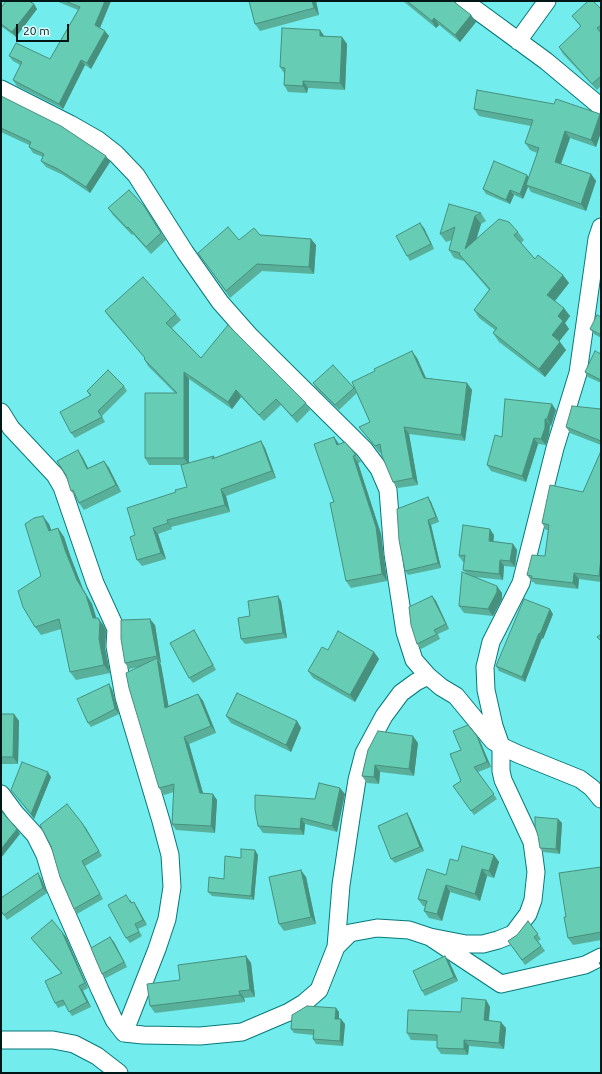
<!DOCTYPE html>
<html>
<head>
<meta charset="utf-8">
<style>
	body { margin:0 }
	#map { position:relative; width:602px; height:1074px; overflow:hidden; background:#72eced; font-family:Ubuntu,sans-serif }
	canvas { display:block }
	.frame { position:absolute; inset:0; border:2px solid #001717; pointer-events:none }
	.scale { position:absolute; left:16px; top:24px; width:53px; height:18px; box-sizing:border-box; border:2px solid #001717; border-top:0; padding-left:5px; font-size:12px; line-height:14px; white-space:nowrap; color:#001717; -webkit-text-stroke:3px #defefe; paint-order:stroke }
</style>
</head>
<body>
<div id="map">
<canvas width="602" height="1074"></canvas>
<div class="frame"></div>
<div class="scale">20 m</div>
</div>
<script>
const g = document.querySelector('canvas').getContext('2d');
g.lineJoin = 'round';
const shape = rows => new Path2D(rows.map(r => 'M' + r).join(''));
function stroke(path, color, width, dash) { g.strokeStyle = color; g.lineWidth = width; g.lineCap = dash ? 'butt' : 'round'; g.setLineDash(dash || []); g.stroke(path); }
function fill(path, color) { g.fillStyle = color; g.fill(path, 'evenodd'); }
const street = shape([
	[464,1,546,61,601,107],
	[518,41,547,1],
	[1,89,70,124,98,140,116,154,136,175,185,252,220,302,250,336,269,355,364,449,379,469,388,490,393,554,405,632,414,660,428,676,441,687,456,696,493,741,501,746,518,754,580,779,592,788,601,799],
	[1,412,11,428,55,475,62,487,95,583,116,629,115,646,124,697,161,821,170,855,172,887,167,919,157,949,124,1033],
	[1,794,15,813,35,835,45,855,54,885,100,990,114,1020,124,1033,143,1035,200,1036,242,1032,289,1012,304,1003,319,990,336,947,350,933,377,928,409,930,430,937,501,984,585,965,601,957],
	[430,937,466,944,483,944,498,940,513,934,528,914,533,900,536,872,532,842,503,780,501,771,501,746,494,726,486,690,485,667,491,642,521,583,555,448,578,373,597,239,601,227],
	[336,947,341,885,351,818,357,780,364,753,384,716,401,693,416,682,428,676],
	[1,1040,53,1040,74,1044,97,1056,119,1073]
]);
const wall = shape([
	[56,1,111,1,100,28,109,36,91,69,85,65,63,109,17,86,13,80,20,65,13,61,9,56,50,59,78,10],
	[249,1,316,1,319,15,260,31,255,24],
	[403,1,454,1,454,2,471,15,476,22,460,42,439,25,436,28],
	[34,4,37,9,16,37,1,26,1,8],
	[601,9,601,86,597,90,563,54,559,47,581,27,572,16],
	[324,36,342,37,347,44,345,90,308,88,307,93,288,92,284,85,284,73,280,67],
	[1,96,110,162,90,193,63,175,46,167,41,161,43,157,33,153,29,147,29,145,1,132],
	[474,109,600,114,601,115,601,132,596,147,570,138,561,164,591,174,596,181,586,211,531,192,528,187,523,199,514,195,510,204,486,194,483,189,529,177,537,153,530,150,525,143,531,126,479,116],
	[144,206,166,240,151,254,133,234,132,235,113,215,108,208],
	[481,213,486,221,481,224,476,239,518,232,524,240,521,243,535,259,569,283,555,301,570,316,565,323,569,329,559,341,566,350,545,377,499,342,493,333,495,330,479,318,474,310,489,290,464,261,454,258,449,250,452,240,446,242,440,234],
	[424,228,434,249,410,261,407,256],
	[260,235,311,239,316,245,314,274,262,271,230,298,198,253,239,240],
	[105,311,176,314,181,320,172,328,201,358,306,403,310,410,297,423,281,405,264,421,241,397,232,409,189,379,189,463,214,456,215,458,261,441,265,448,276,478,226,496,230,512,171,527,172,529,158,534,166,559,142,566,137,560,135,535,176,492,187,487,182,465,149,465,145,458,175,393,148,366,144,359,145,358,109,317],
	[601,317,601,338,594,334,590,329],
	[601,354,601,383,588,377,585,372],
	[417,358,426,378,467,383,472,390,465,441,409,434,418,485,398,488,393,482,382,452,380,453,359,427,370,422,357,393,339,410,316,388,313,383,354,388,357,393],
	[124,386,127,391,102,416,105,422,75,438,71,433,90,396,87,391],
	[601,409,601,445,570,433,566,427],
	[556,410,551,426,550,425,549,434,546,445,538,444,526,482,491,471,487,465,502,437],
	[334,437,339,444,356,455,361,462,358,463,381,534,387,581,351,588,346,581,334,502],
	[78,450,83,458,88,468,104,461,109,468,121,492,84,510,79,503,77,498,71,491],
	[601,451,601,582,579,579,578,589,535,584,534,582,532,582,527,575,545,556,548,530,546,530,542,523,583,492],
	[428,497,431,502,439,522,431,525,441,568,408,575,405,571],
	[49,524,51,531,58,528,64,537,71,558,83,589,92,604,96,618,98,618,104,626,106,631,105,648,110,673,76,680,70,672,61,629,41,635,35,627,41,576],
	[494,535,493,541,513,544,517,550,515,567,504,566,503,580,475,577,502,593,502,599,493,616,464,613,459,606,466,573,463,570,464,562,463,562,459,556],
	[432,596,436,601,449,629,438,634,440,639,421,649,417,644],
	[281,601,287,638,245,644,241,639,250,616],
	[553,614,543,639,542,638,525,682,499,671,496,666],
	[155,625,161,663,160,663,161,665,168,706,198,694,203,701,216,733,189,744,203,793,217,800,215,833,176,830,172,824,174,792,164,795,159,788,139,667,129,669,125,663],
	[194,630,197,635,216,670,193,683,189,678],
	[328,650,374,652,379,659,355,702,313,678,308,671],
	[112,689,119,714,91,727,88,723],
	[1,714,14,714,19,721,18,764,1,764],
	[226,716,297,721,301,728,291,752,231,723],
	[477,736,480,741,491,767,478,772,497,799,474,815,453,786,461,781,461,750],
	[418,743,414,776,380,772,379,784,367,783,362,776,368,750],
	[51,777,34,819,11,790],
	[345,794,337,832,305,824,304,835,263,833,258,826,315,799],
	[410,818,424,851,395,863,391,859],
	[558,819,562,823,560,854,543,852,540,848],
	[82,823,102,856,85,866,103,899,77,914,74,909],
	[258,855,254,900,212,896,208,892,224,879],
	[494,855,499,862,494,878,487,876,480,901,450,892,442,921,429,918,424,911,425,906,423,906,418,899,446,875,458,861],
	[601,867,601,940,573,945,568,938,566,917],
	[306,877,316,924,284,931,279,924],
	[41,878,47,893,7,920,1,911],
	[130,899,132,903,137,907,147,925,138,929,142,936,130,943,126,938],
	[528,921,541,939,538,941,545,951,525,965,508,941,517,935],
	[62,932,66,937,88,988,83,991,91,1007,72,1016,65,1005,58,1008,55,1003,61,973,35,943,31,938],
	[114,942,127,967,106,978,102,974],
	[246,956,251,963,255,997,244,998,245,1002,155,1013,150,1006,180,980],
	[449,961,458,981,425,996,422,991],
	[486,1000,490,1007,489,1021,506,1028,504,1049,469,1046,468,1055,441,1054,437,1048,437,1041,411,1040,407,1033,461,1012],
	[336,1008,339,1012,339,1019,345,1024,343,1046,316,1044,313,1039,313,1035,294,1033,291,1029]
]);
const shadedWall = shape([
	[105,1,111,1,99,30,95,25],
	[312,1,316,1,319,15,314,8],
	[34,4,37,9,16,37,12,32],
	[471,15,476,22,460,42,455,35],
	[434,18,439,25,436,28,432,21],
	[320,30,325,37,320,36],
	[105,31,109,36,91,69,87,63],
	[342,37,347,44,345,90,340,83],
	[81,60,85,65,63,109,59,104],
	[303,81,308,88,307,93,303,86],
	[600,114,601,115,601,132,596,147,591,140],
	[565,131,570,138,559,169,555,162],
	[106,156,110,162,90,193,86,187],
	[591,174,596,181,586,211,581,204],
	[527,175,531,180,526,185,528,187,523,199,520,194],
	[510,190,514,195,510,204,506,200],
	[475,216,481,224,471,257,465,249],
	[420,223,424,228,434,249,431,244],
	[311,239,316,245,314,274,309,267],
	[563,275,569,283,553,303,547,295],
	[564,308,570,316,565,323,569,329,558,343,552,335,558,316],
	[560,342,566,350,545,377,539,369],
	[412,351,417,358,429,385,424,378],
	[184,372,189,379,189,465,184,458],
	[467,383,472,390,465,441,461,435],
	[236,390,241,397,232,409,228,402],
	[552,404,556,410,551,426,547,419],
	[545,419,550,425,549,434,546,445,541,439],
	[404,427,409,434,418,485,413,478],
	[334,437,339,444,337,445],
	[534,438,538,444,526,482,522,476],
	[261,441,265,448,276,478,272,471],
	[78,450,83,458,92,476,87,469],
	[353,456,358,463,381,534,387,581,382,574],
	[104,461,109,468,121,492,116,485],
	[221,489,226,496,230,512,225,505],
	[428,497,431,502,439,522,436,517],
	[43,516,49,524,55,540,49,531],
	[167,520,171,527,172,529,168,523],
	[428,520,431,525,441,568,438,563],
	[58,528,64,537,71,558,83,589,92,604,99,626,93,618,77,580,65,550],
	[153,528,158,534,166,559,161,553],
	[490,529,494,535,493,547,489,541],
	[513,544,517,550,515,567,510,561],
	[601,557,601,579,599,576],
	[500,560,504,566,503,580,499,574],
	[574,573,579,579,578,589,573,583],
	[497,586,502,593,502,599,493,616,488,609],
	[278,596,281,601,287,638,283,633],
	[432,596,436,601,449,629,446,624],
	[550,609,553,614,543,639,540,634],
	[98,618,104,626,106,631,105,648,110,673,104,665,99,639],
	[150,619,155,625,161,663,157,656],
	[194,630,197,635,216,670,213,665],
	[539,633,542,638,525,682,522,677],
	[374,652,379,659,355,702,350,695],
	[157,658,161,665,170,714,165,708],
	[109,684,112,689,119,714,115,709],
	[198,694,203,701,216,733,211,726],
	[14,714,19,721,18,764,13,757],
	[297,721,301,728,291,752,286,745],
	[413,736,418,743,414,776,409,769],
	[477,736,480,741,491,767,487,762],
	[184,737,189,744,205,800,200,793],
	[375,765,380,772,379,784,374,777],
	[48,772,51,777,34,819,31,814],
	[340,788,345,794,337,832,332,826],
	[213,794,217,800,215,833,211,826],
	[407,813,410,818,424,851,420,847],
	[301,818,305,824,304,835,300,829],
	[558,819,562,823,560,854,556,849],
	[82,823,86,828,102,856,99,851],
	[17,829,20,834,1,858,1,849],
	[255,850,258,855,254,900,251,896],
	[494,855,499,862,494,878,489,871],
	[482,869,487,876,480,901,475,894],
	[301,870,306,877,316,924,311,917],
	[38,873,41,878,47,893,43,888],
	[446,885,450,892,442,921,437,914],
	[134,902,137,907,147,925,143,920],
	[62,932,66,937,88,988,85,983],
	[110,937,114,942,127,967,124,962],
	[246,956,251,963,255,997,250,990],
	[445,956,449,961,458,981,454,977],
	[79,986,83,991,91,1007,87,1002],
	[239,991,244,998,245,1002,240,995],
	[486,1000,490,1007,488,1026,484,1020],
	[336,1008,339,1012,339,1023,335,1019],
	[341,1019,345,1024,343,1046,340,1041],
	[501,1022,506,1028,504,1049,499,1043],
	[464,1040,469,1046,468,1055,464,1049]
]);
const building = shape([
	[6,1,29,1,34,4,12,32,1,24,1,8,6,1],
	[65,1,105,1,95,25,105,31,87,63,81,60,59,104,13,80,22,62,9,56,16,43,50,59,80,7,65,1],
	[249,1,312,1,314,8,255,24,249,1],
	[407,1,453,1,471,15,455,35,434,18,432,21,407,1],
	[588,1,593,1,601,9,601,25,597,28,601,33,601,76,592,84,559,47,581,26,572,16,588,1],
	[282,28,320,30,320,36,342,37,340,83,303,81,303,86,284,85,285,68,280,67,282,28],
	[477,90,554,104,556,99,600,114,591,140,565,131,555,162,591,174,581,204,526,185,539,148,525,143,533,120,474,109,477,90],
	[1,96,61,126,106,156,86,187,58,169,41,161,44,154,29,147,31,142,1,128,1,96],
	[494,161,527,175,520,194,510,190,506,200,483,189,494,161],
	[129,190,144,206,161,233,146,247,128,227,127,228,108,208,129,190],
	[449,204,481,213,475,216,465,249,499,219,509,222,518,232,514,235,535,259,538,255,563,275,547,295,564,308,558,316,563,321,552,335,560,342,539,369,493,333,497,328,474,310,490,289,459,254,460,253,449,250,455,227,440,234,449,204],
	[420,223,431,244,407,256,396,236,420,223],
	[228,227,239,240,254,228,260,235,311,239,309,267,257,264,226,291,198,253,228,227],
	[143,277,176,314,166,323,201,358,228,325,306,403,292,416,276,399,259,415,236,390,228,402,184,372,184,458,145,458,145,393,177,393,144,359,145,358,105,311,143,277],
	[597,315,601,317,601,335,590,329,597,315],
	[412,351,424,378,467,383,461,435,404,427,413,478,393,482,382,456,380,444,375,446,359,427,370,422,352,382,375,371,374,369,412,351],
	[595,351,601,354,601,380,585,372,595,351],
	[333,365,354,388,335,405,313,383,333,365],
	[108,370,124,386,98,411,102,417,71,433,60,412,91,395,87,391,108,370],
	[505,399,552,404,547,419,545,419,545,428,541,439,534,438,522,476,487,465,495,435,502,437,505,399],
	[572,406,601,409,601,441,566,427,572,406],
	[334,437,337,445,345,442,356,455,353,456,376,527,382,574,346,581,330,503,334,502,314,444,334,437],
	[261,441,272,471,221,489,225,505,167,520,168,523,153,528,161,553,137,560,130,537,135,535,127,508,176,492,175,490,187,487,181,465,214,456,212,459,261,441],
	[78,450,87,469,104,461,116,485,79,503,73,490,71,491,66,475,57,461,78,450],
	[601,451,601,557,599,576,574,573,573,583,531,578,532,576,527,575,532,555,545,556,549,525,542,523,550,485,583,492,601,451],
	[428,497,436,517,428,520,438,563,405,571,399,540,397,509,428,497],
	[43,516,49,531,58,528,65,550,77,580,86,595,93,618,98,618,100,622,99,639,104,665,70,672,59,619,35,627,23,607,18,591,41,576,25,524,34,518,43,516],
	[463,525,490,529,489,541,513,544,510,561,500,560,499,574,463,570,465,555,459,556,463,525],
	[462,572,497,586,497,592,488,609,459,606,462,572],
	[278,596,283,633,241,639,238,618,250,616,248,601,278,596],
	[432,596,446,624,434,630,437,634,417,644,411,625,409,607,432,596],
	[524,599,550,609,540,634,539,633,522,677,496,666,524,599],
	[150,619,157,656,125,663,121,639,121,620,150,619],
	[194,630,213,665,189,678,170,643,194,630],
	[338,631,374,652,350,695,308,671,322,647,328,650,338,631],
	[601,634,601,641,597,637,601,634],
	[157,658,165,708,198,694,211,726,184,737,200,793,213,794,211,826,172,824,174,784,159,788,129,688,126,673,157,658],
	[109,684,115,709,88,723,77,699,109,684],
	[237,693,297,721,286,745,226,716,237,693],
	[1,714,14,714,13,757,1,757,1,714],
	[468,725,477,736,487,762,474,767,494,794,471,811,453,786,461,781,450,754,461,750,453,731,468,725],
	[378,731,413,736,409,769,375,765,374,777,362,776,368,750,378,731],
	[22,762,48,772,31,814,11,790,22,762],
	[319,783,340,788,332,826,301,818,300,829,258,826,255,809,255,795,315,799,319,783],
	[67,804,82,823,99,851,82,861,100,894,74,909,60,877,51,846,40,825,67,804],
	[2,812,17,829,1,849,1,813,2,812],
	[407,813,420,847,391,859,378,826,407,813],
	[535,817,558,819,556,849,540,848,538,836,535,826,535,817],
	[462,846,494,855,489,871,482,869,475,894,446,885,437,914,424,911,427,901,418,899,427,869,446,875,450,859,458,861,462,846],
	[241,849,255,850,251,896,208,892,209,877,224,879,225,856,241,858,241,849],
	[601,867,601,932,568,938,564,917,566,917,559,873,601,867],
	[301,870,311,917,279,924,269,877,301,870],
	[38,873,43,888,4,915,1,911,1,898,38,873],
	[126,895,131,903,134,902,143,920,135,924,139,932,126,938,108,905,126,895],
	[52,920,62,932,85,983,79,986,87,1002,69,1012,63,1000,55,1003,45,981,62,973,31,938,52,920],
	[528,921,538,934,534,937,541,946,522,960,508,941,517,935,528,921],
	[110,937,124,962,102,974,91,948,110,937],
	[246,956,250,990,239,991,240,995,150,1006,147,984,180,980,178,965,246,956],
	[445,956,454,977,422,991,413,971,445,956],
	[601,961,601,966,599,963,601,961],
	[462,998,486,1000,484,1020,501,1022,499,1043,464,1040,464,1049,437,1048,437,1035,407,1033,408,1010,461,1012,462,998],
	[307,1006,336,1008,335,1019,341,1019,340,1041,313,1039,314,1030,291,1029,292,1015,307,1006]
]);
stroke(street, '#08797a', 19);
stroke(street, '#fff', 17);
fill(wall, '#58b09b');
fill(shadedWall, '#47907e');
fill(building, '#66cdb4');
stroke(building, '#47907e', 1);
</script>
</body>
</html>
